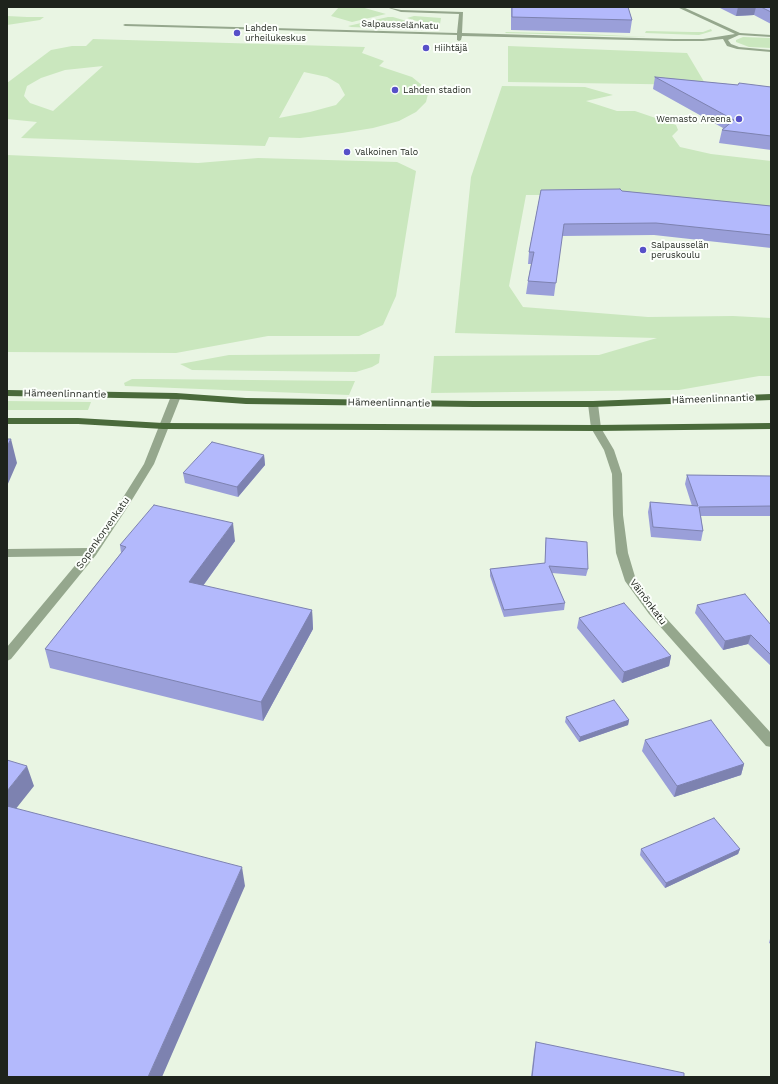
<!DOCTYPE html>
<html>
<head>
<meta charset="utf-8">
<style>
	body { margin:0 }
	#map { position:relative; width:778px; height:1084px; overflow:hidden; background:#e9f5e3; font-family:"Work Sans",sans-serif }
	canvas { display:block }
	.frame { position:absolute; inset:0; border:8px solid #1e231c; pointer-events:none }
</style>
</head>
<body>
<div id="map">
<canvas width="778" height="1084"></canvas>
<div class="frame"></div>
</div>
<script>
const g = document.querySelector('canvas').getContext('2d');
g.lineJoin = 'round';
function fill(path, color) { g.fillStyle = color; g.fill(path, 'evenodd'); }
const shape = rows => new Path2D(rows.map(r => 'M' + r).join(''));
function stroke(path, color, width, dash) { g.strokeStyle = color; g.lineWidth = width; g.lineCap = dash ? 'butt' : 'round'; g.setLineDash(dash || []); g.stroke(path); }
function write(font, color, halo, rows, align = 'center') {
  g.font = font + ' "Work Sans",sans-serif'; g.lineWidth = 4; g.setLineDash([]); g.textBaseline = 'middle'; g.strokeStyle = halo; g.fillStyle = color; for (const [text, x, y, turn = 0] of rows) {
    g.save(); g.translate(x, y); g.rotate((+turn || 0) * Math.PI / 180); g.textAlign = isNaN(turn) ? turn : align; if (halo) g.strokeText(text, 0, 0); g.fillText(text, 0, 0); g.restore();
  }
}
const green = shape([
	[339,7,361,7,386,14,352,22,331,16],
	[7,16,27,17,44,17,40,20,7,25],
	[414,16,441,18,440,24,434,26,407,18],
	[388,17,393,17,430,28,427,30,351,27,348,26],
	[711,29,712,31,709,32,699,35,645,33,646,31,692,32,703,32],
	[506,32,585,34,648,37,505,33],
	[743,37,771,38,771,48,749,47,736,42,736,40],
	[93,39,365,47,362,53,384,61,379,66,412,77,423,86,428,94,426,102,416,112,399,121,373,128,342,133,300,138,269,137,265,146,21,138,37,122,7,119,7,83,51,50,72,46,86,46],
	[103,66,53,111,30,103,24,96,27,86,41,78,65,70],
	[304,72,327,77,339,84,345,95,336,105,310,112,279,118],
	[508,46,687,53,706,85,508,82],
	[502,86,585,87,613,95,586,101,617,111,635,111,676,125,678,130,672,136,680,147,711,154,771,161,771,213,645,195,526,195,509,286,523,307,648,317,733,316,771,318,771,376,759,376,679,390,431,393,434,356,599,355,657,338,455,333,471,177],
	[7,155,198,163,258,158,397,162,416,171,396,296,383,325,359,336,268,336,176,353,7,352],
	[380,354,379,363,372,367,356,372,192,370,180,364,229,355],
	[132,379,148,379,355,381,349,395,125,386,124,383],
	[7,401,91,402,88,410,7,410]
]);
const minor = shape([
	[386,7,401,10,463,12,462,33,674,39,703,39,735,34,677,7,683,7,740,33,771,35,771,37,739,35,728,40,731,44,739,47,771,50,771,52,737,49,727,46,723,39,703,41,674,41,462,36,461,40,459,41,457,40,457,35,125,26,123,25,125,24,457,33,459,14,401,12,386,7],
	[176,393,181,396,154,464,127,508,96,555,11,659,7,661,7,647,83,556,7,557,7,549,89,548,117,507,144,464,171,396,176,393],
	[593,401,598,404,601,428,614,450,622,474,623,515,628,553,636,580,657,608,771,733,771,747,766,746,649,614,625,581,616,553,613,515,612,474,604,450,591,428,588,404,593,401]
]);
const primary = shape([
	[7,390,176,393,246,398,473,401,593,401,771,394,771,400,593,407,473,407,246,404,176,399,7,396,7,390],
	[7,418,78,418,163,423,596,425,771,423,771,429,596,431,163,429,78,424,7,424,7,418]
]);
const wall = shape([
	[511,7,628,7,632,20,630,33,511,30],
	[718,7,771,7,771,24,754,15,736,16],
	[655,77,738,85,771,87,771,150,719,143,722,130,723,128,653,89],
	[541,190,622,191,771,206,771,248,654,235,562,236,554,296,526,294,528,281,531,264,528,264,529,252],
	[264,455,265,465,238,497,185,483,183,473],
	[687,475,771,476,771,516,701,516,703,531,701,541,651,537,648,512,650,502,692,506,685,484],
	[546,538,588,569,586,576,552,573,565,603,564,610,504,617,490,576,490,569,545,563,545,546],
	[235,541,203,586,312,610,313,629,263,721,50,668,45,649,121,553,120,545],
	[697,605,771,625,771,666,748,644,723,650,695,613],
	[579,618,671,656,669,666,622,683,577,628],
	[566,717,629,720,628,725,579,742,565,722],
	[645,740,744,764,741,775,674,797,642,751],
	[641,849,740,849,738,854,665,888,640,855],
	[771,935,771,944,769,943],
	[536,1042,684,1077,531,1077,534,1052]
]);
const shadedWall = shape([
	[738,7,756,7,754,15,736,16],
	[11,439,17,463,7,486,7,446],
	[264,455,265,465,238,497,237,487],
	[233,523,235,541,192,601,189,582],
	[312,610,313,629,263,721,261,702],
	[751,635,748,644,723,650,725,641],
	[671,656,669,666,622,683,624,672],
	[629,720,628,725,579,742,580,737],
	[744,764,741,775,674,797,677,786],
	[27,766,34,786,7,820,7,791],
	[740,849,738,854,665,888,666,883],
	[242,867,245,886,162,1077,148,1077]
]);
const building = shape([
	[512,7,628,7,632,20,512,17,512,7],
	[761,7,771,7,771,12,761,7],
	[655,77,738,85,739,83,771,87,771,136,722,130,734,120,655,77],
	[620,189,622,191,771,206,771,235,656,223,564,224,556,283,528,281,534,252,529,252,541,190,620,189],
	[7,439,11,439,7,446,7,439],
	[212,442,264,455,237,487,183,473,212,442],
	[687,475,771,476,771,506,699,507,703,531,653,527,650,502,698,506,687,475],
	[154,505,233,523,189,582,312,610,261,702,45,649,126,547,120,545,154,505],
	[546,538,587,542,588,569,549,566,565,603,504,610,490,569,545,563,546,538],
	[745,594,771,625,771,655,751,635,725,641,697,605,745,594],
	[624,603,671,656,624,672,579,618,624,603],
	[614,700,629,720,580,737,566,717,614,700],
	[711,720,744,764,677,786,645,740,711,720],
	[7,760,27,766,7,791,7,760],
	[7,806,242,867,148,1077,7,1077,7,806],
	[714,818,740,849,666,883,641,849,714,818],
	[536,1042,684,1073,684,1077,532,1077,536,1042]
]);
const markers = [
	[237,33,4,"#5750c8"],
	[426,48,4,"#5750c8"],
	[395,90,4,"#5750c8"],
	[739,119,4,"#5750c8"],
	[347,152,4,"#5750c8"],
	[643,250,4,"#5750c8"]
];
const farStreetnames = [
	["Salpausselänkatu",400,25,2]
];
const farPoinames = [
	["Lahden",245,28],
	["urheilukeskus",245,38],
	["Hiihtäjä",434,48],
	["Lahden stadion",403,90],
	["Wemasto Areena",731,119,"right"],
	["Valkoinen Talo",355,152],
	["Salpausselän",651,245],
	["peruskoulu",651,255]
];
const streetNames = [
	["Hämeenlinnantie",65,394,1],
	["Hämeenlinnantie",713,399,-2],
	["Hämeenlinnantie",389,403,1],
	["Sopenkorvenkatu",103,533,-55],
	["Väinönkatu",648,602,53]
];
fill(green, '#cae7be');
fill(minor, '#95a78d');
fill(primary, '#4a6a3b');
fill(wall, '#9a9fd9');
fill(shadedWall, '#7d82b0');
fill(building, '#b3b9fc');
stroke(building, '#7d82b0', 1);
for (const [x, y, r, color] of markers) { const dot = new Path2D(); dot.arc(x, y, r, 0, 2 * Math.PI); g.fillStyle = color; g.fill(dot); stroke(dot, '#fcfffb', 1.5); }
write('9px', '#1e231c', '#fcfffb', farStreetnames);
write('9px', '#1e231c', '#fcfffb', farPoinames, 'left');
write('10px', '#1e231c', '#fcfffb', streetNames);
</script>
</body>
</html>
